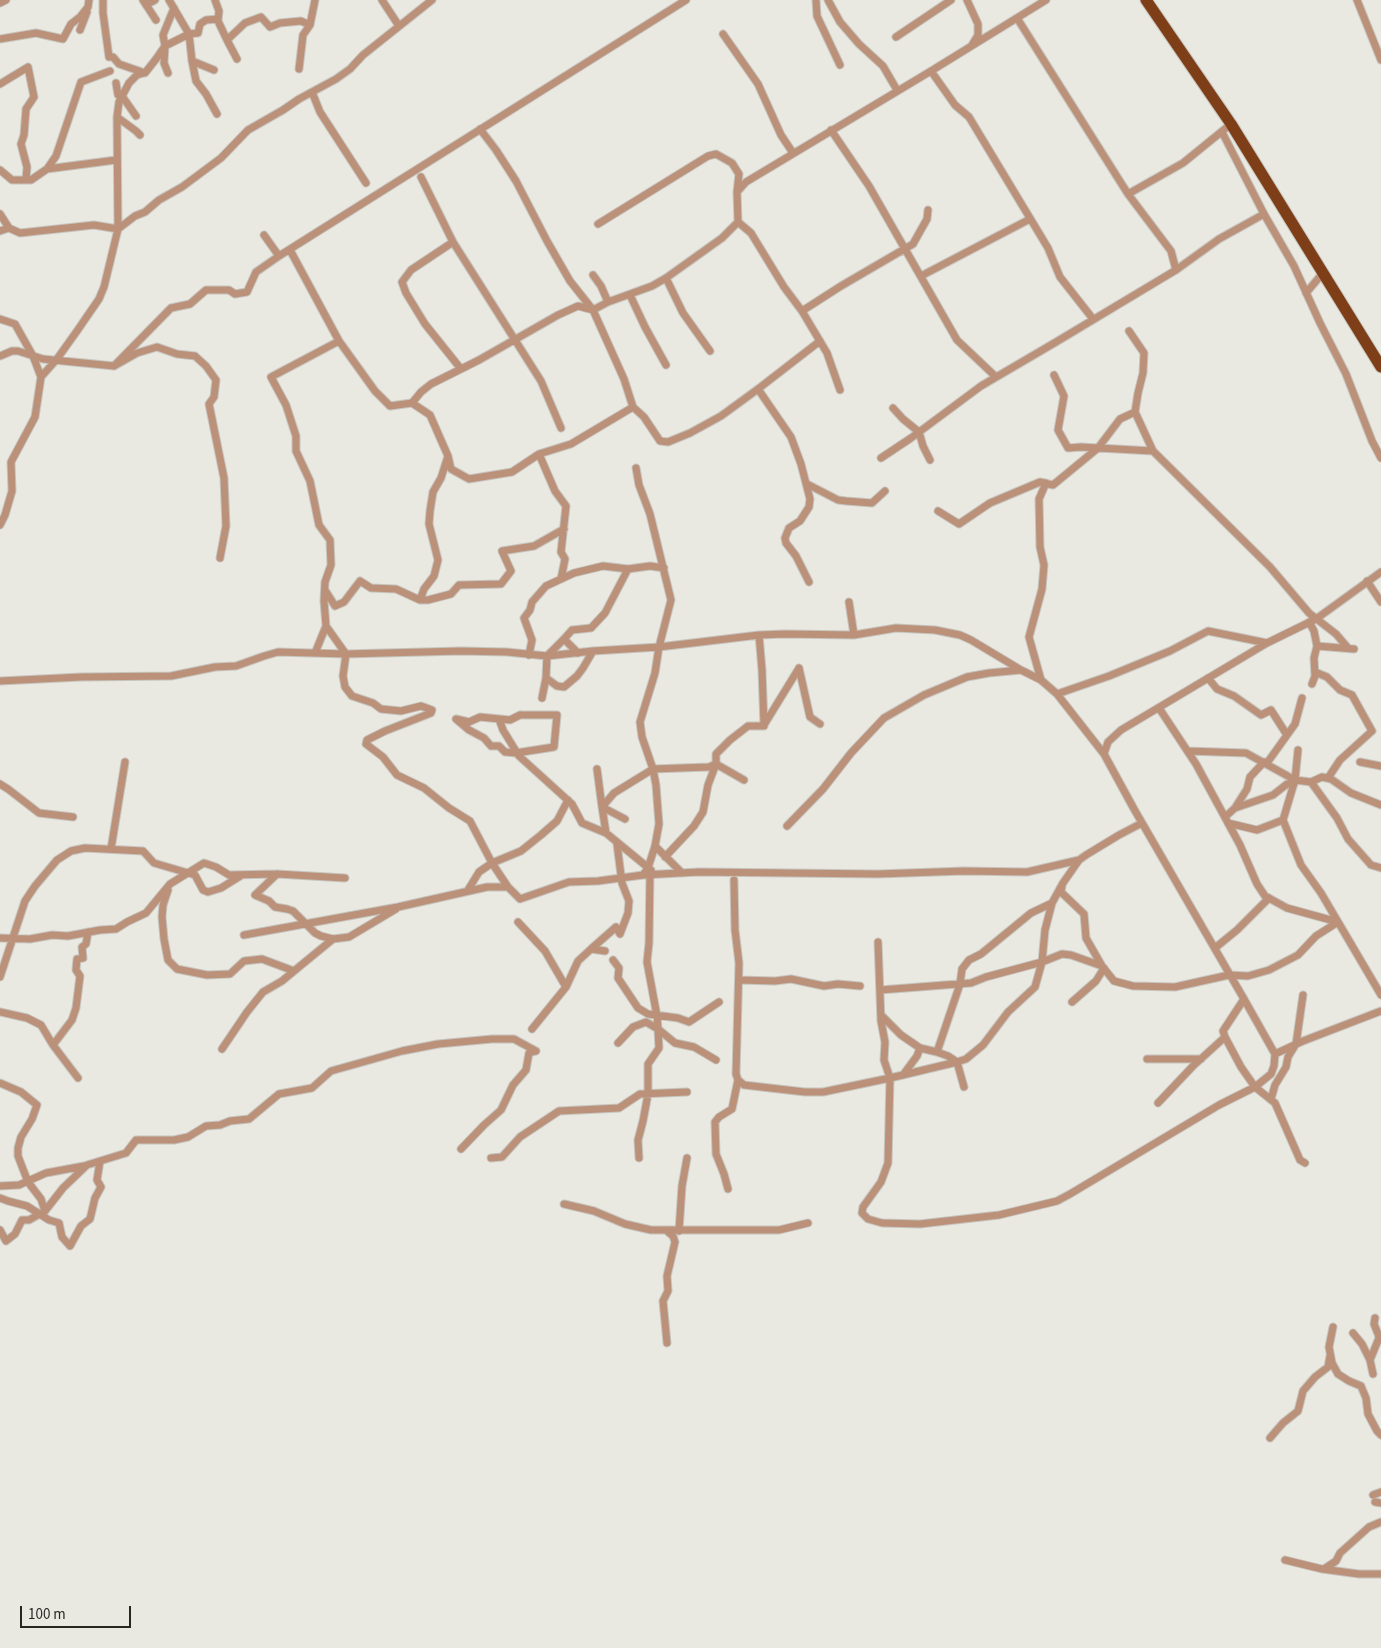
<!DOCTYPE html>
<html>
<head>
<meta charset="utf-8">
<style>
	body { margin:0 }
	#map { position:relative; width:1381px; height:1648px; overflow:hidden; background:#e9e8e1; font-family:"Source Sans 3",sans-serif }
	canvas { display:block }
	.scale { position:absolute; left:20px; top:1606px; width:111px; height:22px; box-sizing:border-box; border:2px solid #262623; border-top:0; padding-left:6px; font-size:15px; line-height:18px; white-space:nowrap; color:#262623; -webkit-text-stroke:4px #e9e8e1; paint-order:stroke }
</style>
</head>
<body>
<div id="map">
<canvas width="1381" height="1648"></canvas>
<div class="scale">100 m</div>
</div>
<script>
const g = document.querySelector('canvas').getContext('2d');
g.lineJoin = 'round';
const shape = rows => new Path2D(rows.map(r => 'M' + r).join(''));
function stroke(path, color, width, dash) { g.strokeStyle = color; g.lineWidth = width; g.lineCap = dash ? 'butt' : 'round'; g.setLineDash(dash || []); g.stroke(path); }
const minor = shape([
	[103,0,103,13,109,57,113,57,119,64,145,73,156,59,165,46,189,34,198,33,200,24,206,20,218,19],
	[143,0,156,20],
	[169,0,189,34,192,61,214,70],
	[215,0,219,11,218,21,227,40],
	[382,0,399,26],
	[816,0,817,16,840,65],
	[828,0,840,22,859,44,883,66,897,90],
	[967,0,978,24,978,35,972,45],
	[1357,0,1381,60],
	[0,3,6,0],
	[146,5,155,0],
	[1017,18,1128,194],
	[80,30,87,12],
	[723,34,758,84,781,135,793,153],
	[896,37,951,0],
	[0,39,36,33,63,39,71,24,80,17,88,7,89,0],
	[237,59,227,40,245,23,261,17,270,27,280,23,301,21,310,25],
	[192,61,196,81,206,94,217,114],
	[299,69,303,35,310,25,315,0],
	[931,71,955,105,969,117,1048,248,1060,277,1093,319],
	[168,73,164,63,165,46,163,35,174,8],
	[116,83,118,95,122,96,136,116],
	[0,84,28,67,34,97,26,109,24,135,21,144,27,167,26,180],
	[312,92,320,112,366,183],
	[480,129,496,150,516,181,547,241,570,281,593,310,624,379,633,407,644,417,660,441,668,442,690,433,721,416,758,389,820,341],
	[831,130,869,186,957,340,996,377],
	[1222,132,1264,214,1294,266,1320,323,1346,374,1372,441,1381,458],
	[140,135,136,131,117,117,119,102,129,83,137,75,144,73],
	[47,169,116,160],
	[0,170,12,180,31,180,47,169,56,156,81,82,110,71],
	[421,177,453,242,541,381,561,428],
	[0,214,9,228,0,231],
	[738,222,751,233,784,287,802,311],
	[598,224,708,156,716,154,732,163,739,174,737,192],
	[9,228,20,233,94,225,118,229,135,216,145,212,159,200,182,187,221,158,248,130,283,110,299,99,336,79,350,69,363,55,432,0],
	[264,235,279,256],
	[453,242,411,270,402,282,406,293,425,324,461,369],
	[290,250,339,341,375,391,390,406,412,403,430,415,448,456,451,469,469,479,512,472,539,454,571,444,633,407],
	[1176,270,1219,239,1264,214],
	[593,275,601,286,608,302],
	[921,276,1030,219],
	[666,278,683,313,710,351],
	[1306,293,1322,274],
	[630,295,645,327,666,365],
	[0,319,15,324,33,356,41,377,35,417,11,462,12,491,5,515,0,525],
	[1129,331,1144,353,1143,373,1138,393,1135,412,1153,451],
	[339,341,271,377,286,405,296,436,296,451,310,481,319,525,330,540,331,565,325,582,324,601,326,626,346,654,343,676,345,687,352,696,373,703,381,709,401,711,421,706,432,710,431,713,385,731,367,740,366,744,383,757,397,775,424,788,449,808,470,821,492,863,508,887],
	[0,356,12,351,18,351,43,359,114,366,137,353,157,347,177,354,195,356,206,366,216,380,214,397,209,404,224,478,226,526,220,558],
	[114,366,171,308,190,304,206,290,229,290,235,294,247,292,256,272,279,256,686,0],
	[1054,375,1064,396,1058,430,1068,448,1081,447,1153,451,1270,567,1309,613,1336,634,1348,648],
	[41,377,57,359,77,331,99,299,104,287,118,229,117,117],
	[758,389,791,437,801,464,810,499,809,507,800,521,789,528,785,538,786,543,796,556,809,582],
	[840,390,827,353,802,311,841,286,913,244,927,219,928,210],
	[412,403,421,392,431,384,479,360,558,315,578,306,593,310,608,302,652,286,666,278,722,238,738,222,737,192,746,182,931,71,1046,0],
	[893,408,903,419,919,432,923,446,930,460],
	[539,454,555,491,566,506,561,552,565,559,561,579],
	[881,458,911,438,981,386,1056,342,1176,270,1171,251,1128,194,1183,163,1231,124],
	[636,468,639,485,650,514,671,600,659,647,655,673,640,722,642,737,653,769,656,785,659,824,655,846,648,868,643,875],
	[807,484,838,500,846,501,872,503,885,491],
	[938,511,959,524,990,503,1040,482,1053,485,1098,448,1120,419,1135,412],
	[1367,581,1381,602],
	[325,590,335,606,344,602,360,581,371,588,396,589,420,600,428,600,451,594,459,585,501,584,511,571,502,551,534,546,564,529],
	[420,600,424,589,434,576,438,560,429,524,430,511,433,492,441,478,448,456],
	[849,602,854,635],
	[1309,622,1314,631,1317,646,1314,658,1315,676,1312,684],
	[759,635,762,670,764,726],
	[564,639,572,630,591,628,605,613,628,569],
	[1317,646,1354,649],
	[315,653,326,626],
	[529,655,532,640,524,618,530,610,532,602,546,586,574,573,603,566,628,569,650,566,664,568],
	[799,668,810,717,820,724],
	[1315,672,1327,677,1340,690,1352,695,1372,731,1340,760,1328,778],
	[546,678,557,686,564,687,577,676,583,668,593,651],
	[1208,678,1217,689,1234,696,1261,715,1271,710,1287,735],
	[1041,680,1029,637,1042,589,1044,565,1040,547,1039,499,1046,483],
	[0,681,81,677,171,676,215,667,236,666,264,656,278,652,346,654,461,651,507,652,547,656,593,651,659,647,759,635,785,634,854,635,896,628,935,630,960,635,971,640,1021,670],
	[1057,694,1109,676,1170,651,1208,631,1267,643],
	[542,698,546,678,547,656,564,639,578,653],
	[1159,708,1196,764,1240,845,1257,884,1265,896,1287,908,1338,922],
	[520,715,557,715,554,747,516,753,505,752,499,746,491,746,484,738,469,730,456,719,469,722,480,717,510,720,520,715],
	[499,719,503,730,519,756,572,804,582,823,606,833,651,870],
	[764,725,799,668],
	[1188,751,1246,753,1295,780,1311,782,1337,818,1348,839,1371,865,1381,868],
	[1104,754,1108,742,1121,730,1267,643,1316,619,1381,572],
	[1360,762,1381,766],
	[1267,763,1295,724,1302,698],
	[597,769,602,807,625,819],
	[1311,782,1322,777,1331,779,1351,793,1381,805],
	[0,784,8,789,39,813,73,817],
	[1235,808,1247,789,1250,777,1264,762],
	[1225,817,1235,808,1273,795,1287,784,1294,784],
	[1283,820,1295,780,1298,750],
	[1228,823,1257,830,1283,820,1301,865,1321,893,1381,995],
	[787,826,823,789,851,753,884,718,924,695,967,677,989,673,1021,670,1041,680,1057,694,1104,754,1134,809,1244,999,1275,1054,1274,1066,1271,1074,1255,1087,1219,1105,1070,1194,1057,1201,999,1215,920,1224,882,1223,868,1219,862,1213,863,1207,881,1182,888,1163,890,1078,957,1062,966,1059,983,1045,1008,1012,1035,987,1042,962,1045,930,1052,903,1063,883,1079,860,1086,855,1119,835,1142,823],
	[606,833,602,807,614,793,653,769,709,767,716,764,744,780],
	[655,846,682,873],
	[111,849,125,762],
	[665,857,694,826,703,812,708,785,716,764,716,754,730,740,748,726,764,726],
	[277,874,255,895,269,901,275,907,287,909,293,911,315,933,321,936,333,939,349,937,396,909],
	[650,874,649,943,647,962,657,1016,658,1029,675,1043,694,1047,716,1060],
	[734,880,735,930,739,963,736,1074,738,1080,744,1085,805,1092,823,1092,890,1078,884,1060,885,1042,881,1021,878,942],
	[1062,886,1061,892,1084,914,1086,938,1102,966,1114,981,1133,986,1175,987,1229,975,1248,976,1269,970,1298,955,1316,936,1338,922],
	[168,890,163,905,162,917,164,939,168,960,177,969,207,975,230,974,244,961,262,959,294,971,333,939],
	[468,890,479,872,492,863,521,851,541,835,557,821,568,800],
	[518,922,545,951,566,987],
	[244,935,398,907,487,887,508,887,520,899,569,882,598,881,643,875,699,872,878,874,964,871,1027,872,1079,860],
	[0,938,30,939,52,935,68,936,100,930,116,929,127,922,146,913,170,884,204,863,216,867,229,875,277,874,345,878],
	[1215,948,1237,930,1269,898],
	[591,949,616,927,620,934,628,913,629,901,622,883,617,844],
	[613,960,619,968,618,978,638,1008,648,1014,678,1018,689,1022,719,1002],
	[0,977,25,901,35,886,57,860,71,851,85,848,143,851,154,863,195,875,203,890,208,892,221,888,242,875],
	[739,980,775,981,791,979,824,986,838,984,860,986],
	[880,990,971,983,986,977,1042,962,1062,954,1071,955,1102,966],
	[1244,999,1223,1031,1225,1037,1241,1067,1255,1087,1275,1103,1300,1160,1305,1163],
	[1072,1002,1096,981,1104,968],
	[0,1012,27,1018,41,1025,53,1045,78,1078],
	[881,1015,901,1035,920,1048],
	[532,1029,566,987,578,961,591,949,605,951],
	[618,1043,633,1027,646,1022,658,1029,659,1048,648,1064,648,1094,643,1121,638,1140,639,1158],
	[53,1045,72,1020,76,1008,80,976,76,970,77,959,83,958,82,947,86,944,88,932],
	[222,1049,247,1012,263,992,282,981,294,971],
	[1275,1054,1303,1041,1381,1011],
	[1147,1059,1201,1059],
	[903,1075,917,1056,920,1048,937,1052],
	[0,1083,21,1092,37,1105,32,1119,21,1137,18,1148,18,1156,28,1182,41,1199,45,1211],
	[964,1087,957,1062,948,1056,937,1052,960,984,962,969,969,960,981,954,1031,913,1052,903],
	[1271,1099,1275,1085,1286,1067,1288,1057,1296,1044,1303,995],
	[1158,1103,1193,1066,1225,1037],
	[461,1149,484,1125,501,1110,513,1085,526,1070,529,1053,536,1051],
	[491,1158,502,1157,520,1137,559,1111,619,1108,640,1094,687,1092],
	[0,1186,19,1185,46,1173,84,1166],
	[728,1189,724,1174,716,1154,715,1122,719,1117,732,1109,738,1080],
	[0,1198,8,1201,27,1206,49,1220,59,1223,62,1237,70,1246,81,1226,90,1219,95,1198,101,1187,97,1180,100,1161],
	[564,1204,594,1211,625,1224,651,1230,779,1230,808,1223],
	[0,1230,6,1241,15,1234,22,1220,29,1220,45,1211,63,1188,87,1165,126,1153,136,1140,174,1140,188,1137,206,1126,220,1125,230,1121,249,1119,279,1094,312,1088,331,1071,402,1051,438,1044,492,1039,514,1039,536,1051],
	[666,1230,673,1236,675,1242,667,1276,668,1291,663,1301,667,1343],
	[679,1231,682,1186,687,1158],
	[1375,1318,1374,1324,1378,1334,1379,1338,1381,1339],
	[1333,1327,1329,1347,1332,1363,1338,1374,1349,1381,1361,1386,1366,1398,1368,1414,1377,1431,1381,1435],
	[1353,1333,1362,1344,1370,1360,1379,1338],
	[1370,1360,1373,1374],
	[1270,1438,1283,1423,1298,1411,1303,1391,1315,1377,1328,1367,1330,1356],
	[1373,1495,1381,1492],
	[1375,1502,1381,1503],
	[1285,1560,1322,1569,1359,1574,1381,1574],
	[1324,1569,1336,1561,1340,1553,1369,1527,1381,1522]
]);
const trunk = shape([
	[1146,0,1231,124,1381,367]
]);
stroke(minor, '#c6c5bf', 9);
stroke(trunk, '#c6c5bf', 13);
stroke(minor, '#bc917a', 7);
stroke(trunk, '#7e3e17', 11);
</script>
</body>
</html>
